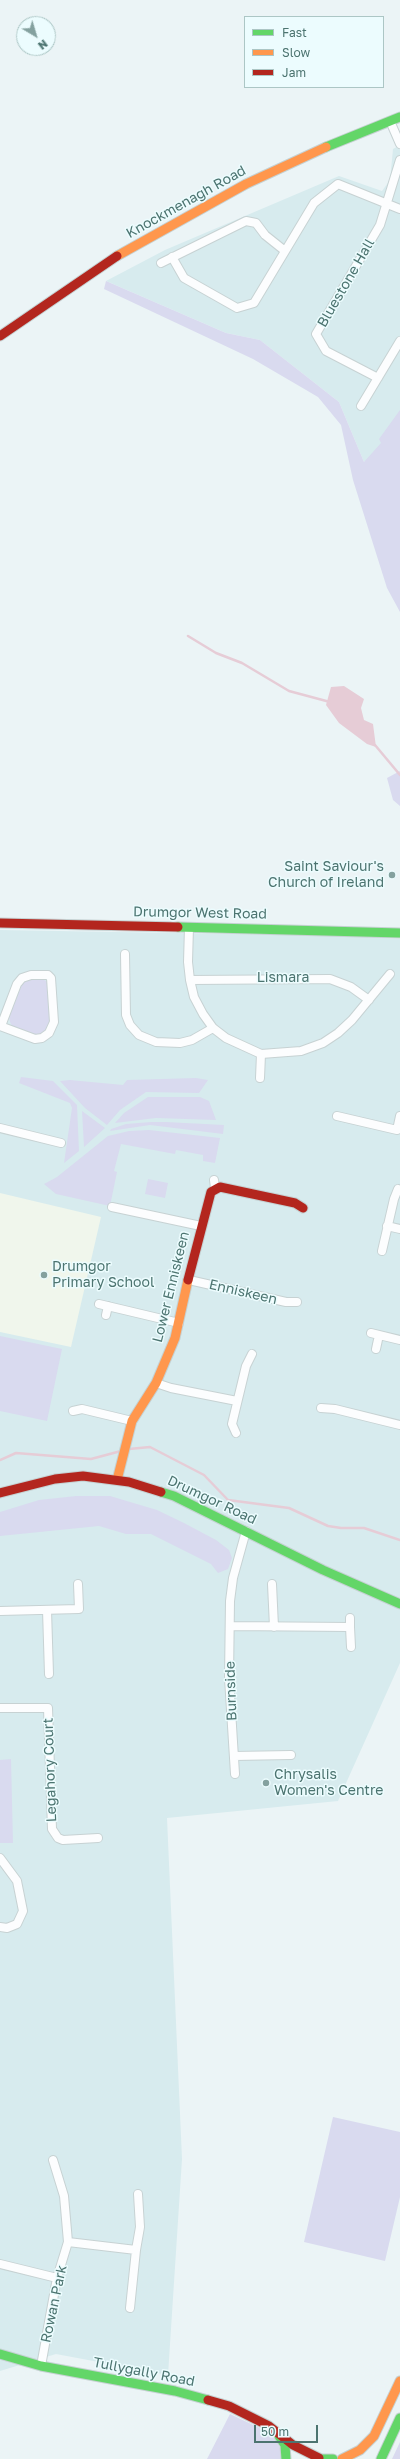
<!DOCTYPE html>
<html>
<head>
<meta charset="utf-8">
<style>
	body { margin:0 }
	#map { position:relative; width:400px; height:2459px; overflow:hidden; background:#ebf4f6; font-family:"Golos Text",sans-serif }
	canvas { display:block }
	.legend { position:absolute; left:244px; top:16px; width:140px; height:72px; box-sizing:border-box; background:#ecfcfe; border:1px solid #acc6c5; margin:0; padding:5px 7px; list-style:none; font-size:12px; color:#4c7470 }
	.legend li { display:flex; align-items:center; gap:8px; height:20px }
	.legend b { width:20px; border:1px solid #acc6c5 }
	.north { position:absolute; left:16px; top:16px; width:40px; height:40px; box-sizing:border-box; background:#ecfcfe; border:1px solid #acc6c5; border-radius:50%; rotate:142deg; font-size:11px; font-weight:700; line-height:16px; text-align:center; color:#4c7470 }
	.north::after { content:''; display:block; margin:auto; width:14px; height:18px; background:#84a19f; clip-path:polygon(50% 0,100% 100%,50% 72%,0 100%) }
	.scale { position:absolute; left:254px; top:2425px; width:64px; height:18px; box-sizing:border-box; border:2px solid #4c7470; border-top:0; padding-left:5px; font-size:12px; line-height:14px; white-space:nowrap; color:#4c7470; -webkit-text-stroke:3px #ecfcfe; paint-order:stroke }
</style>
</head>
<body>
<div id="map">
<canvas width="400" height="2459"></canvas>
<ul class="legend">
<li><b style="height:5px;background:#63d668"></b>Fast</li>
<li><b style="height:5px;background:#ff974d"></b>Slow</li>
<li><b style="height:5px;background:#b3261e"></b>Jam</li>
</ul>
<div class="north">N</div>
<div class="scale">50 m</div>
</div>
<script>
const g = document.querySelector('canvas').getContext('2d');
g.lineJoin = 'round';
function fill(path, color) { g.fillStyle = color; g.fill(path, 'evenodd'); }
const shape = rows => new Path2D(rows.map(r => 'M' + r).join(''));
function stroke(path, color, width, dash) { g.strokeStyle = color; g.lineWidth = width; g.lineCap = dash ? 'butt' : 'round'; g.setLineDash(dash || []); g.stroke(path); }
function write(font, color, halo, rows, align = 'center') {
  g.font = font + ' "Golos Text",sans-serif'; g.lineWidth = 3; g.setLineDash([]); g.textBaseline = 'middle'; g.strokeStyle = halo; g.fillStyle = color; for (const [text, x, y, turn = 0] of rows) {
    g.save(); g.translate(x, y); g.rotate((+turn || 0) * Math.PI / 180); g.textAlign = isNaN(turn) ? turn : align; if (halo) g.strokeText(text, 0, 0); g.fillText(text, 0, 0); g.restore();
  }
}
const residential = shape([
	[400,145,400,444,364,462,339,402,260,340,226,333,106,281,165,250,339,176,382,191,390,180,393,149],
	[0,930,350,936,400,939,400,1663,338,1801,167,1818,182,2159,168,2375,56,2354,0,2371]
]);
const education = shape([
	[0,1193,101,1217,71,1347,0,1332]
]);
const green = shape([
	[106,281,226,333,260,340,339,402,364,462,381,443,379,439,400,410,400,612,387,588,353,480,341,425,318,397,253,359,104,289],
	[400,771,400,806,393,800,387,778],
	[30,978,40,978,46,981,50,985,49,1027,41,1034,35,1035,12,1026,10,1022,9,1017,23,982],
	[21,1077,53,1081,77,1105,79,1151,64,1163,72,1108,70,1103,19,1083],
	[196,1078,208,1080,199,1093,146,1092,120,1110,107,1125,85,1108,60,1081,70,1080,123,1085,127,1080],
	[148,1097,200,1097,209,1101,216,1120,156,1118,115,1123,124,1113],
	[82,1111,105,1128,84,1147],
	[151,1122,166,1122,224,1125,223,1134,150,1125,110,1131,111,1129,126,1124],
	[149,1130,220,1138,215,1163,203,1161,203,1155,176,1150,175,1154,121,1144,114,1171,117,1172,110,1206,56,1194,44,1184,57,1177,108,1136,129,1131],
	[148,1179,168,1183,165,1198,145,1194],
	[0,1336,62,1349,47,1421,0,1411],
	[76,1496,110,1496,157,1510,184,1523,216,1540,229,1550,232,1558,228,1569,218,1573,211,1564,151,1534,126,1534,99,1526,0,1536,0,1512,39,1500],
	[11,1759,13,1843,0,1843,0,1760],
	[333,2117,400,2132,400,2197,385,2261,304,2242],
	[230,2414,266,2431,276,2440,280,2448,281,2459,207,2459],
	[400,2442,400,2459,392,2459]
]);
const water = shape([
	[344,686,364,699,361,708,364,720,373,724,376,747,367,744,339,723,326,705,331,687]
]);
const stream = shape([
	[188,636,216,653,242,663,289,691,330,702],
	[375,745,400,775],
	[129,1449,150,1447,204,1475,228,1500,289,1508,328,1526,341,1528,364,1528,400,1540],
	[0,1460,16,1453,91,1459,121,1451]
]);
const street = shape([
	[390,121,400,144],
	[172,257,184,278,237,308,254,303,314,203,338,184,400,209],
	[161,263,246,221,256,223,265,235,285,251],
	[378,378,326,351,316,334,380,225,400,160],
	[361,406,400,341],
	[189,927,188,962,190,980,194,997,203,1014,213,1028,226,1038,261,1054,301,1051,323,1043,338,1033,352,1020,390,974],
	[125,954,126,1015,130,1025,139,1035,156,1042,180,1043,192,1040,213,1028],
	[190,980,330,979,351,987,369,1000],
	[0,1026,35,1039,42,1038,49,1033,54,1022,51,978,48,975,31,975,22,978,17,984,1,1026],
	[260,1078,261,1054],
	[337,1116,397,1130,400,1116],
	[0,1128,61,1143],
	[214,1180,215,1188],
	[112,1207,201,1226],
	[387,1226,400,1229],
	[382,1251,394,1199,398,1189],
	[189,1280,286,1302,297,1302],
	[99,1304,179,1323],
	[106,1315,108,1306],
	[371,1333,400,1340],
	[376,1349,379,1335],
	[156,1383,171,1388,237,1401],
	[321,1408,335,1409,400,1425],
	[73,1411,82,1409,132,1421],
	[236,1433,232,1424,246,1366,252,1354],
	[272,1584,274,1627],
	[47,1610,49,1674],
	[0,1611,79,1609,78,1584],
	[230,1626,350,1627,350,1618],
	[350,1627,351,1647],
	[0,1708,48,1708,52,1829,58,1838,63,1840,98,1838],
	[234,1756,291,1755],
	[235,1774,229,1678,230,1601,233,1578,246,1531],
	[0,1858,17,1881,23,1911,17,1924,7,1928,0,1927],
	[68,2242,136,2250,130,2308],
	[136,2250,140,2227,138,2194],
	[0,2264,57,2278],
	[41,2366,57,2278,68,2242,64,2196,53,2160]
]);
const fast = shape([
	[326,147,400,117],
	[178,927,400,933],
	[161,1492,174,1496,323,1570,400,1604],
	[0,2354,41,2366,175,2391,208,2400],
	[279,2436,285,2445,286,2459],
	[317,2459,333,2459],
	[381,2459,400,2418]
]);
const slow = shape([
	[117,256,246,184,326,147],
	[117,1480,132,1421,156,1383,175,1338,188,1280],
	[342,2459,360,2450,374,2436,400,2381]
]);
const jam = shape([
	[0,336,117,256],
	[0,923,178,927],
	[188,1280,211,1192,220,1187,295,1203,303,1208],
	[0,1493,55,1479,83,1476,129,1482,161,1492],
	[208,2400,229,2406,269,2426,293,2445,319,2458]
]);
const markers = [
	[392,875,4,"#84a19f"],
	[44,1275,4,"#84a19f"],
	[266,1783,4,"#84a19f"]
];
const streetNames = [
	["Knockmenagh Road",186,202,-29],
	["Bluestone Hall",346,283,-60],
	["Drumgor West Road",200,913,1],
	["Lismara",283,978],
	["Lower Enniskeen",171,1287,-76],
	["Enniskeen",243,1292,13],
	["Drumgor Road",212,1500,25],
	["Burnside",231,1691,-92],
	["Legahory Court",50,1770,-92],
	["Rowan Park",54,2304,-78],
	["Tullygally Road",144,2372,11]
];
const poiNames = [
	["Saint Saviour's",384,867,"right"],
	["Church of Ireland",384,883,"right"],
	["Drumgor",52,1267],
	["Primary School",52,1283],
	["Chrysalis",274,1775],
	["Women's Centre",274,1791]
];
fill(residential, '#d7ebee');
fill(education, '#f0f6ec');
fill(green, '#d9daef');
fill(water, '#e6ccd6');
stroke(stream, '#e6ccd6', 2.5);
stroke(street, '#c7d2d3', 10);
stroke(fast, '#c5d1d2', 11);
stroke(slow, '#c5d1d2', 11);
stroke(jam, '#c5d1d2', 11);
stroke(street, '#fcfdfe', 8);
stroke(fast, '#63d668', 9);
stroke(slow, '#ff974d', 9);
stroke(jam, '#b3261e', 9);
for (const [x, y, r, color] of markers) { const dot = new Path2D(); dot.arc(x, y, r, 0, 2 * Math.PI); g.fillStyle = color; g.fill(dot); stroke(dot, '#ecfcfe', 1.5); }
write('14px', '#4c7470', '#ecfcfe', streetNames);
write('14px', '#4c7470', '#ecfcfe', poiNames, 'left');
</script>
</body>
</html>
